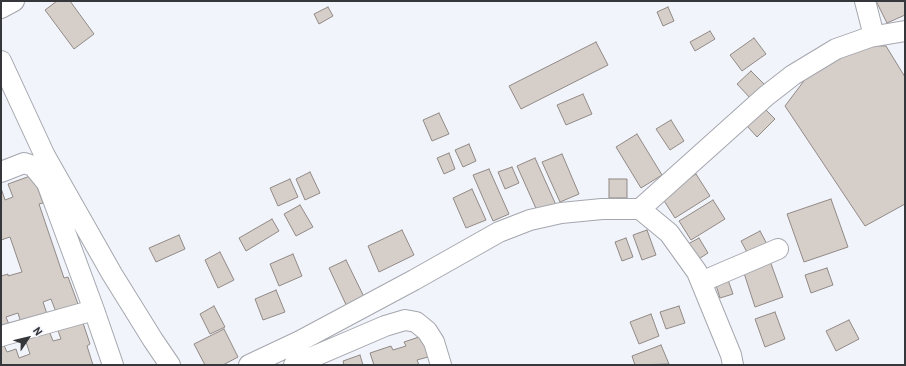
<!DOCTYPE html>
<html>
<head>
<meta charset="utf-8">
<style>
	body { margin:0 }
	#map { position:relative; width:906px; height:366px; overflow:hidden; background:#f2f4fc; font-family:Barlow,sans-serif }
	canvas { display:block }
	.frame { position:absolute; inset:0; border:2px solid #36373a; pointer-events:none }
	.north { position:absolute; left:8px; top:318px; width:40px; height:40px; -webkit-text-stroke:3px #f2f4fc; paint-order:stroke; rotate:55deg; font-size:11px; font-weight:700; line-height:16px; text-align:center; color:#36373a }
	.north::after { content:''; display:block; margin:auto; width:14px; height:18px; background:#36373a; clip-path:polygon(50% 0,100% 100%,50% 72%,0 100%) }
</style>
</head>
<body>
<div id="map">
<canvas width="906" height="366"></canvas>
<div class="frame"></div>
<div class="north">N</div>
</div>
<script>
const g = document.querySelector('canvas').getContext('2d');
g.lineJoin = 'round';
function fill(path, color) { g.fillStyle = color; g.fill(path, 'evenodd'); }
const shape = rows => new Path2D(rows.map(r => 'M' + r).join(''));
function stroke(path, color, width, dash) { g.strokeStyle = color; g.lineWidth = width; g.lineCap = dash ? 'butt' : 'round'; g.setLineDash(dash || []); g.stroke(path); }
const building = shape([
	[57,1,70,1,94,34,74,49,45,10,57,1],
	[876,1,905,1,905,15,887,23,876,1],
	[328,7,333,16,319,24,314,14,328,7],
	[668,7,674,21,663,26,657,12,668,7],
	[710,31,715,39,695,51,690,42,710,31],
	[754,38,766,54,742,71,730,55,754,38],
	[596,42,608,65,521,109,509,86,596,42],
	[855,45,886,46,905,77,905,204,865,226,785,106,819,61,855,45],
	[751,71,766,86,752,100,737,84,751,71],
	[583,94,592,114,566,125,557,105,583,94],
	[765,109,775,119,757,137,747,126,765,109],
	[439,113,449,134,432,141,423,120,439,113],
	[671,120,684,141,670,150,656,129,671,120],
	[637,134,662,175,641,188,616,147,637,134],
	[469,144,476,161,463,167,455,150,469,144],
	[449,153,455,169,444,174,437,158,449,153],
	[562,154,579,194,560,202,542,162,562,154],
	[535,158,556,205,538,213,517,166,535,158],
	[512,167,519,183,505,189,498,172,512,167],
	[489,169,509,214,493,221,473,175,489,169],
	[310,172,320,193,305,200,296,179,310,172],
	[696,174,710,196,675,218,661,196,696,174],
	[33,175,43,203,39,204,64,278,68,277,78,304,56,312,51,299,43,302,47,314,21,323,18,313,6,317,10,327,1,330,1,276,8,274,8,276,22,272,10,237,1,240,1,188,5,200,13,197,8,184,33,175],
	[290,179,298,197,278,206,270,188,290,179],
	[609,179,627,179,627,198,609,198,609,179],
	[472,189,486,220,466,228,453,198,472,189],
	[831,199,848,247,804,262,787,214,831,199],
	[713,200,725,219,691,240,679,221,713,200],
	[300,205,313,227,296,236,284,214,300,205],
	[272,219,279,231,246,251,239,238,272,219],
	[402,230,414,255,379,272,368,246,402,230],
	[647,230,656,255,642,260,633,235,647,230],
	[760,231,768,246,749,256,741,241,760,231],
	[179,235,185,249,156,262,149,248,179,235],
	[626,238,633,257,622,261,615,242,626,238],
	[699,238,708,253,697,260,688,244,699,238],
	[220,252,234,280,218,288,205,260,220,252],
	[293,254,302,276,279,286,270,264,293,254],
	[346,260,366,301,348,309,329,268,346,260],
	[770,261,783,297,755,307,743,270,770,261],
	[827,268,833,285,811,293,805,275,827,268],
	[727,277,733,294,720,298,715,282,727,277],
	[276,290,285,312,263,320,255,299,276,290],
	[214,306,225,327,210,334,200,314,214,306],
	[679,306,685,323,666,329,660,312,679,306],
	[775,312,785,339,765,347,755,319,775,312],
	[651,314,659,336,639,344,630,322,651,314],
	[81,317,90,344,87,346,93,365,1,365,1,344,3,343,7,352,16,349,19,358,30,354,24,336,48,328,53,341,61,339,56,325,81,317],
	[849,320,859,339,836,351,826,331,849,320],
	[224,329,238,357,223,365,205,365,194,344,224,329],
	[422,336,428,357,417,360,419,365,374,365,370,353,391,346,393,350,406,346,404,342,422,336],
	[661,345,669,364,635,365,632,356,661,345],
	[360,355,363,365,344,365,343,361,360,355]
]);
const street = shape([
	[865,1,874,36],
	[1,8,14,1],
	[1,61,45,156,112,274,153,340,170,365],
	[1,172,24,163,33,166,47,183,94,310,113,365],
	[640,209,766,96,793,75,836,49,870,37,905,31],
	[701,282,778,249],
	[1,336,94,310],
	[249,365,300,341,414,280,499,232,530,220,561,213,602,209,640,209,669,233,697,272,731,355,733,365],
	[294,365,385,326,405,320,416,322,427,331,434,342,441,365]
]);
fill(building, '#d6cec9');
stroke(building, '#908985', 1);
stroke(street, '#a5a7ae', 22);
stroke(street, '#fff', 20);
</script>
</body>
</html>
